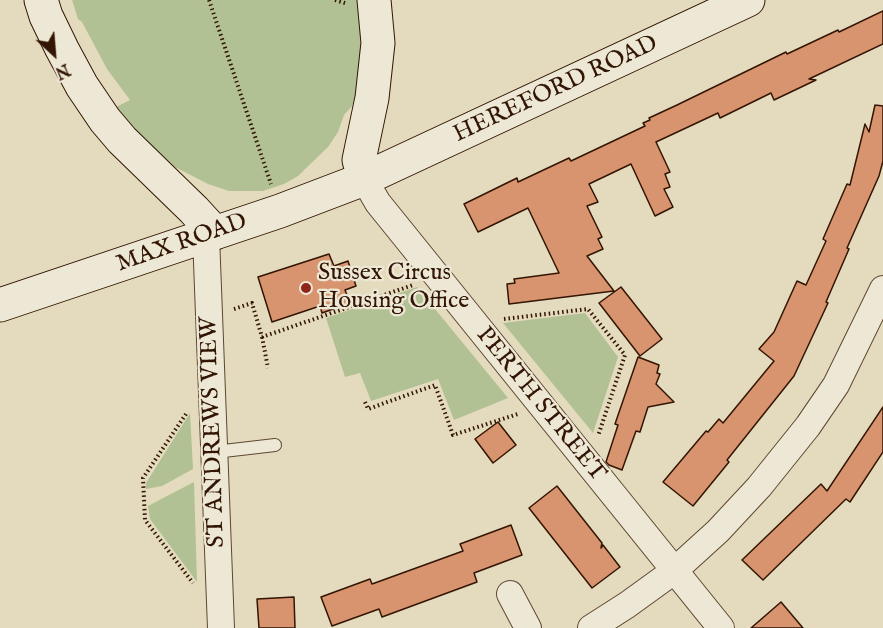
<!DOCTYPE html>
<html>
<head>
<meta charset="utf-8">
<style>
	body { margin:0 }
	#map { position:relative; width:883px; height:628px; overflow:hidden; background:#e4dbbe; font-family:"IM FELL English",serif }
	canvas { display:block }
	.north { position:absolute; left:24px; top:24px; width:60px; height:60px; -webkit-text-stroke:4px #ede8d5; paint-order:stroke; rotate:154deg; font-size:16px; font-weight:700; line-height:24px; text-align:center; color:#321502 }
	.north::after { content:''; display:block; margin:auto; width:21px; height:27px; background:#321502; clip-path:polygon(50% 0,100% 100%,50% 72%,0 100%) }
</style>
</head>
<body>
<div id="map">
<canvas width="883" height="628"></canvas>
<div class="north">N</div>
</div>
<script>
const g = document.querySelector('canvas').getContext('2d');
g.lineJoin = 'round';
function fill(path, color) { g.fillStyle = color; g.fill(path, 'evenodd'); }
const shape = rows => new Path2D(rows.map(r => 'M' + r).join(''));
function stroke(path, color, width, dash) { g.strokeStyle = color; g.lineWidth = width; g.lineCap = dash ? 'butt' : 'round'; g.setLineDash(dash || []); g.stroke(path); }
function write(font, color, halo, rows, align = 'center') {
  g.font = font + ' "IM FELL English",serif'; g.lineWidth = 4.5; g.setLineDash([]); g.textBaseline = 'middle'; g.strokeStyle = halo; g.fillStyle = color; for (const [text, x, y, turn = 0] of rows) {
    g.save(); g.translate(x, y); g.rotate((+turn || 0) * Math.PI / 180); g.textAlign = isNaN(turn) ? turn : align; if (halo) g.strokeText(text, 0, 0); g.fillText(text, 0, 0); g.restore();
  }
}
const green = shape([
	[72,0,358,0,363,24,358,90,352,106,344,115,338,132,328,147,298,176,284,184,263,191,229,191,208,184,175,167,112,109,130,100,107,69,82,22,78,19],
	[417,287,508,398,454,420,438,379,371,401,360,373,345,377,326,318],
	[585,313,618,357,593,433,503,323],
	[190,413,193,469,162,486,146,489,146,483],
	[194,482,197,582,150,519,148,506]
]);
const building = shape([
	[883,11,883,44,809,79,816,80,774,100,771,93,720,118,718,113,656,142,670,172,665,174,670,187,664,189,673,207,655,216,631,164,589,184,598,202,587,206,602,237,598,239,603,249,587,256,614,291,509,304,507,284,515,283,514,279,559,273,528,208,478,232,464,204,517,178,518,182,569,158,571,161,645,126,643,123,650,120,649,118,677,105,786,52,787,54,838,30,839,32,883,11],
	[875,105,883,106,883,161,879,176,847,248,849,249,826,302,828,303,794,376,727,460,729,462,693,506,663,482,706,431,708,432,719,419,723,423,774,361,759,349,774,332,797,281,806,285,826,241,823,239,847,184,850,185,865,124,869,132,875,105],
	[329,254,334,266,348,261,356,286,345,290,350,303,322,313,320,306,272,322,258,277,329,254],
	[621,287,662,339,640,356,599,303,621,287],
	[638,357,659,365,657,373,660,374,656,384,674,402,648,407,640,432,636,431,622,470,609,465,606,462,618,425,615,424,638,357],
	[883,407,883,452,850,502,846,499,763,580,742,560,821,484,827,491,883,407],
	[498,422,516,445,493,463,475,439,498,422],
	[557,486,602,543,601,548,603,545,620,567,592,588,529,508,557,486],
	[511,525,522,555,474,573,477,582,382,617,379,609,332,626,321,597,370,579,372,584,463,551,460,544,511,525],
	[294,597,295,628,259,628,257,599,294,597],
	[781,602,803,628,751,628,781,602]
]);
const path = shape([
	[209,0,271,184],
	[335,0,345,3],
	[234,309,252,303,262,337,413,285],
	[504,319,588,309,625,355,598,436],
	[262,337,268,368],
	[365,402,368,409,435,385,453,435,518,414],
	[186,414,143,478,145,520,193,583]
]);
const lane = shape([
	[215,452,275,445]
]);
const street = shape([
	[364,179,378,203,395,224,721,628],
	[206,236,221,628],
	[510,594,528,628],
	[591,628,627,605,674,571,718,531,759,487,808,426,836,385,883,289]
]);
const secondary = shape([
	[41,0,46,16,62,49,82,86,105,120,122,140,194,210,215,233],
	[364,179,359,160,372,98,378,43,374,0],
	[0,305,280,211,364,179,748,0]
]);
const markers = [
	[306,288,6,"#8f2418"]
];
const streetNames = [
	["HEREFORD ROAD",556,90,-25],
	["MAX ROAD",182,244,-19],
	["PERTH STREET",540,405,51],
	["ST ANDREWS VIEW",214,432,-92]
];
const poiNames = [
	["Sussex Circus",318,274],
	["Housing Office",318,302]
];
fill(green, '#b1c194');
fill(building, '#d8936f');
stroke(building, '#321502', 1.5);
stroke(lane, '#5e4631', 14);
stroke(street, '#5e4631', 28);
stroke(secondary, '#321502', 35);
stroke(path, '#321502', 4, [1.5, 3]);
stroke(lane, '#ede8d5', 12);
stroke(street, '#ede8d5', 26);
stroke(secondary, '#ede8d5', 33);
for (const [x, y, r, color] of markers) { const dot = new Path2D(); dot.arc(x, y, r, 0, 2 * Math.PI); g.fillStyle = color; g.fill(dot); stroke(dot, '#ede8d5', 2); }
write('24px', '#321502', '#ede8d5', streetNames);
write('24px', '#321502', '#ede8d5', poiNames, 'left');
</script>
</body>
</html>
